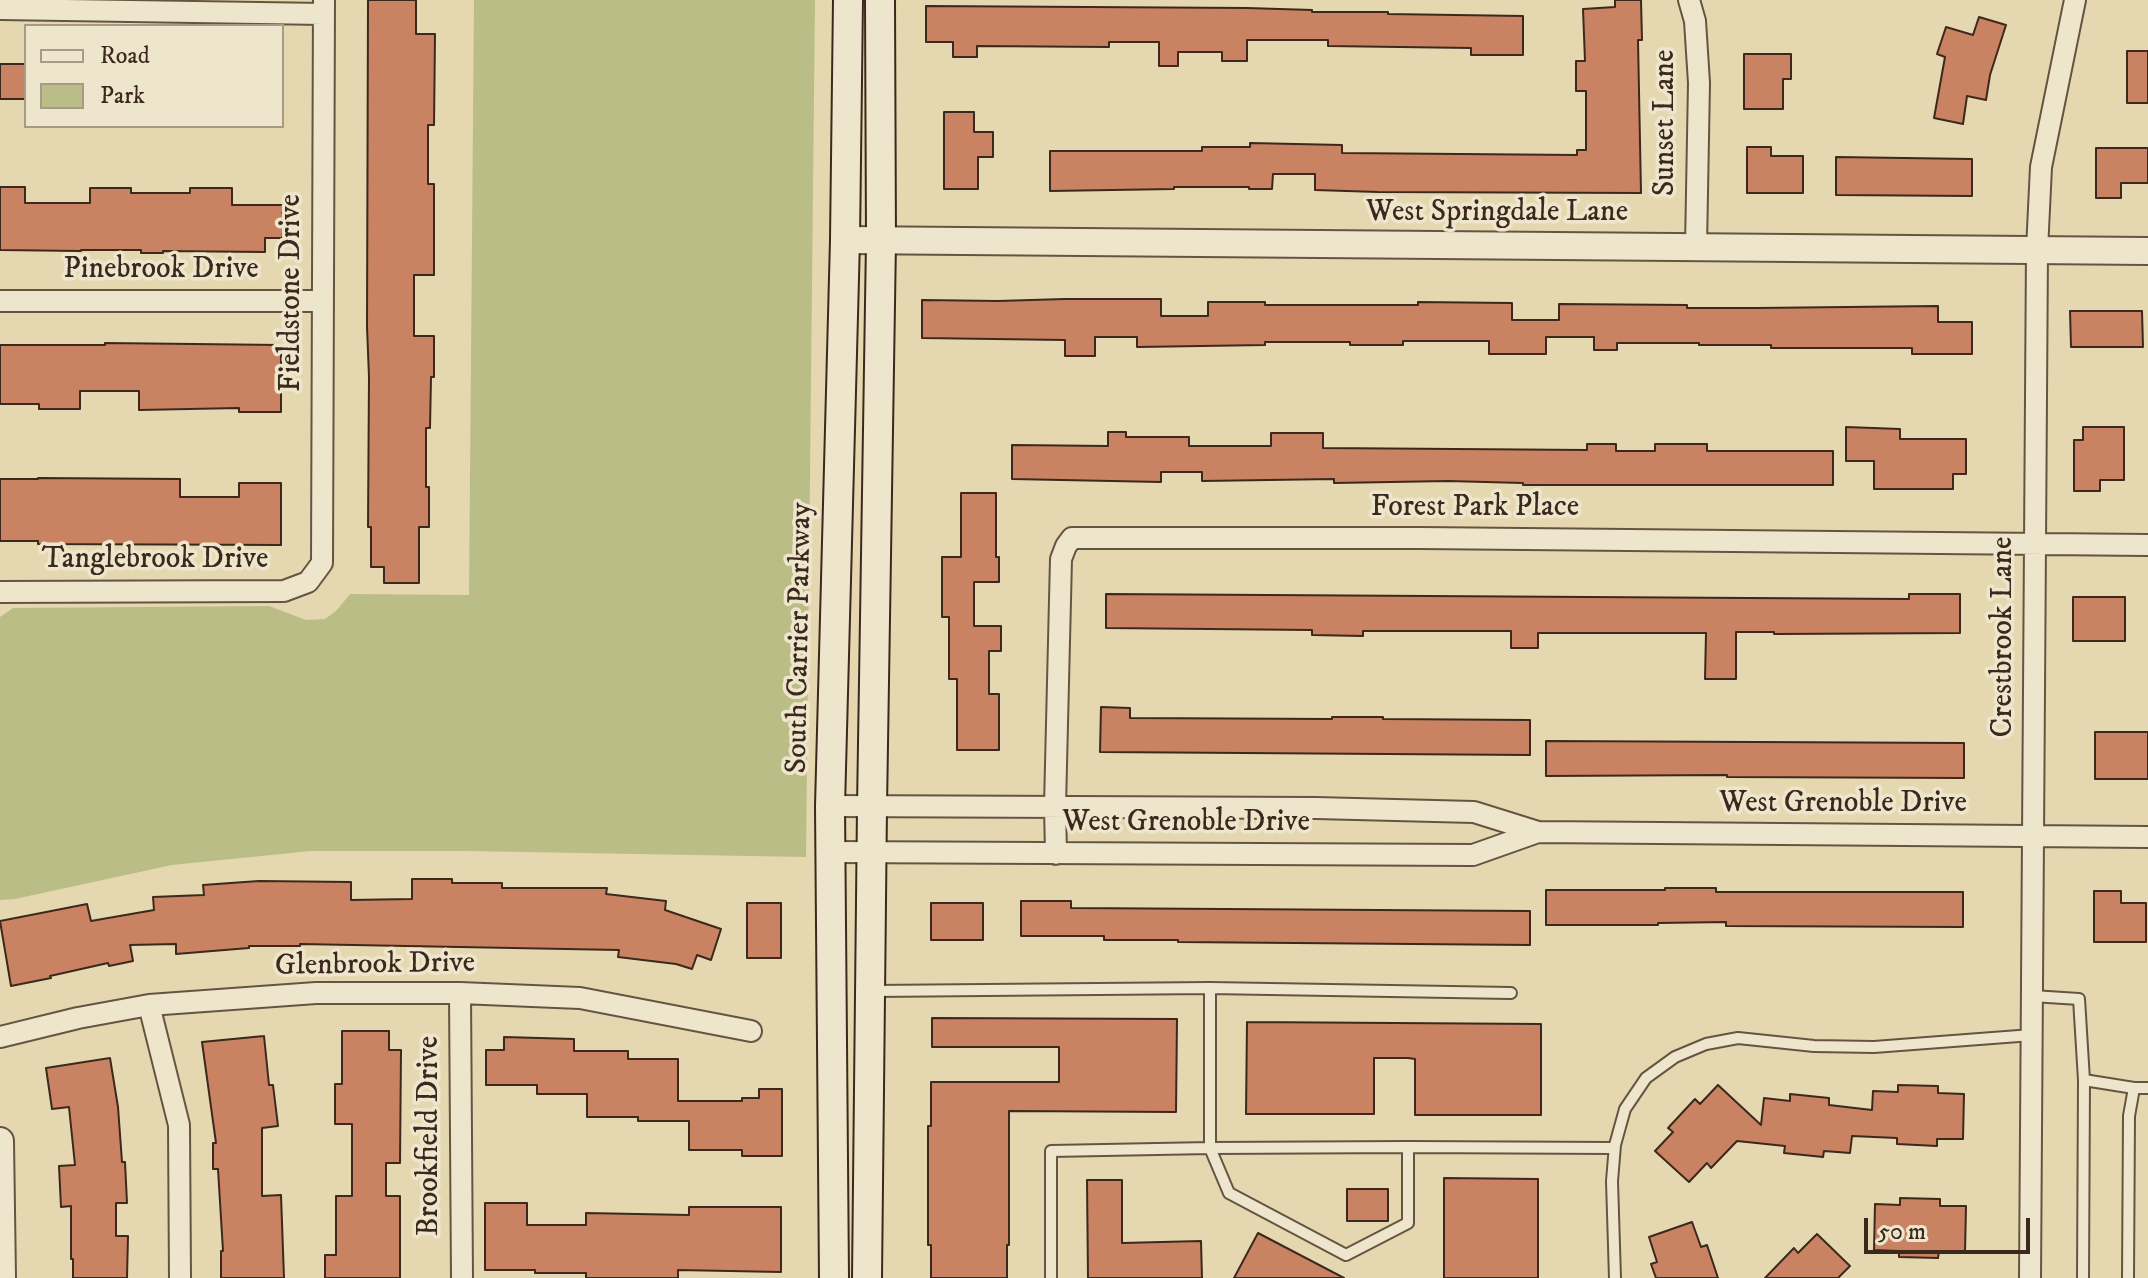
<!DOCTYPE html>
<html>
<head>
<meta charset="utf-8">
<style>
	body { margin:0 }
	#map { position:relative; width:2148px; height:1278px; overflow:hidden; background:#e5d8b0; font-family:"IM FELL DW Pica",serif }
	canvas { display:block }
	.legend { position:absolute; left:24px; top:24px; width:260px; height:104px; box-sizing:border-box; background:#eee6cc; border:2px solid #a79a86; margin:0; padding:10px 14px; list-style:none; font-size:24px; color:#3c281d }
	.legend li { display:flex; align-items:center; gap:16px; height:40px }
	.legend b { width:40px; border:2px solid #a79a86 }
	.scale { position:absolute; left:1864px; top:1218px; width:166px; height:36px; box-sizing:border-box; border:4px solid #3c281d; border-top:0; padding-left:10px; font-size:24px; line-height:28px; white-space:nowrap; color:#3c281d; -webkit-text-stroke:6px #eee6cc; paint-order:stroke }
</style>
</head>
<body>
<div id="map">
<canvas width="2148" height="1278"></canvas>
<ul class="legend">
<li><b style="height:10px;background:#eee6cc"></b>Road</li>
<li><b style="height:22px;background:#bbbd87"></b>Park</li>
</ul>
<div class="scale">50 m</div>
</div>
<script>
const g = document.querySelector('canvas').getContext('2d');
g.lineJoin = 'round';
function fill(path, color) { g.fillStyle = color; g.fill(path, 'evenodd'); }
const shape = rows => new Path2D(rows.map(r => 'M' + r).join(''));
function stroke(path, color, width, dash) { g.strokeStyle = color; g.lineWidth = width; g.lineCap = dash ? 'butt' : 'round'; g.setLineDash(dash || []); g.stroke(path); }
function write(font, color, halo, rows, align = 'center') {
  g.font = font + ' "IM FELL DW Pica",serif'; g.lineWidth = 7; g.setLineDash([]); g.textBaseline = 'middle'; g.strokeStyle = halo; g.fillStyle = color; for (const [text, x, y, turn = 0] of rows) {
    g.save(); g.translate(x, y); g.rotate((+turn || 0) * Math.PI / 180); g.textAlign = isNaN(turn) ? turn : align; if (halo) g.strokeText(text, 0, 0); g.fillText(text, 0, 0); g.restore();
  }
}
const green = shape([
	[474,0,815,0,806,857,467,851,311,851,172,865,15,899,0,900,0,617,13,608,269,606,306,620,325,619,336,611,350,594,469,595]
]);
const building = shape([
	[368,0,416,0,416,34,435,34,434,125,428,125,428,184,434,184,434,275,414,275,414,336,434,336,434,377,431,377,430,428,426,428,426,487,429,487,429,527,419,527,419,583,384,583,384,567,371,567,371,527,368,527,369,377,367,327,368,0],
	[1615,0,1641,0,1642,40,1638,40,1641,193,1378,192,1315,190,1315,174,1273,174,1272,189,1249,189,1249,187,1174,187,1174,189,1050,191,1050,151,1202,151,1202,147,1250,147,1250,143,1342,145,1342,153,1577,155,1577,150,1586,150,1586,91,1576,91,1576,61,1585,61,1583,9,1615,7,1615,0],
	[926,6,1247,8,1312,10,1312,12,1388,12,1388,14,1523,16,1523,55,1471,55,1471,48,1328,46,1328,40,1247,40,1247,61,1222,61,1222,52,1178,52,1178,66,1159,66,1159,42,1109,42,1109,47,977,46,977,57,953,57,953,42,926,42,926,6],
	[1979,17,2006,25,1990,75,1986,100,1967,96,1963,124,1934,118,1945,57,1937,54,1946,27,1973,35,1979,17],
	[2127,51,2148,51,2148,103,2127,103,2127,51],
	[1744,54,1791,54,1791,79,1783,79,1783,109,1744,109,1744,54],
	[0,64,25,64,25,99,0,99,0,64],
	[944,112,974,112,974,132,993,132,993,157,978,157,978,189,944,189,944,112],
	[1747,147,1771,147,1771,156,1803,156,1803,193,1747,193,1747,147],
	[2096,148,2148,148,2148,183,2121,183,2121,198,2096,198,2096,148],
	[1836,157,1972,159,1972,196,1836,195,1836,157],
	[0,187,25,187,25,203,90,203,90,188,131,188,131,193,190,193,190,188,232,188,232,205,282,205,282,238,265,238,265,252,163,251,163,253,141,253,141,250,81,250,81,251,0,250,0,187],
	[1065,299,1161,299,1161,316,1208,316,1208,302,1265,302,1265,305,1418,305,1418,302,1512,303,1512,320,1559,320,1559,304,1687,305,1687,308,1756,308,1938,306,1938,322,1972,322,1972,354,1912,354,1912,348,1771,348,1771,345,1699,345,1699,343,1617,343,1617,350,1594,350,1594,337,1546,337,1546,354,1489,354,1489,341,1403,341,1403,345,1350,345,1350,342,1265,342,1265,345,1137,347,1137,337,1095,337,1095,356,1065,356,1065,340,922,338,922,300,998,301,1065,299],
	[2070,311,2142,311,2143,347,2071,347,2070,311],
	[105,343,281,345,281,412,239,412,239,408,139,410,139,391,80,391,80,409,39,409,39,404,0,404,0,345,105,345,105,343],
	[1846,427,1900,429,1900,439,1966,439,1966,474,1953,474,1953,489,1874,489,1874,461,1846,461,1846,427],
	[2083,427,2124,427,2124,480,2100,480,2100,491,2074,491,2074,440,2083,440,2083,427],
	[1108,432,1126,432,1126,437,1189,437,1189,446,1271,446,1271,433,1323,433,1323,448,1587,450,1587,444,1616,444,1616,451,1655,451,1655,444,1707,444,1707,451,1833,451,1833,485,1523,485,1523,483,1448,481,1334,483,1334,479,1202,481,1202,472,1161,472,1161,482,1012,479,1012,445,1108,446,1108,432],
	[38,478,180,479,180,497,239,497,239,483,281,483,281,545,38,544,38,541,0,541,0,479,38,479,38,478],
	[961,493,996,493,996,557,999,557,999,582,974,582,974,626,1001,626,1001,651,989,651,989,694,999,694,999,750,957,750,957,679,949,679,949,617,942,617,942,557,961,557,961,493],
	[1106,594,1909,599,1909,594,1960,594,1960,633,1774,634,1774,632,1736,632,1736,679,1705,679,1706,633,1538,633,1538,648,1511,648,1511,631,1363,631,1363,636,1312,635,1312,630,1106,628,1106,594],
	[2073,597,2125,597,2125,641,2073,641,2073,597],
	[1101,707,1130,708,1130,718,1332,719,1332,717,1383,717,1383,719,1530,720,1530,755,1100,752,1101,707],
	[2095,732,2148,732,2148,779,2095,779,2095,732],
	[1546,741,1964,743,1964,778,1727,777,1727,775,1546,776,1546,741],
	[412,879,452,879,452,883,502,883,502,888,607,888,606,894,666,901,665,910,721,929,711,960,697,955,692,969,676,964,618,957,619,950,300,944,300,946,249,946,249,948,176,954,176,944,130,945,133,961,109,966,108,963,50,976,51,978,11,986,0,921,87,904,91,921,154,910,153,897,204,895,203,885,259,881,351,882,351,900,412,899,412,879],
	[1665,888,1716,888,1716,892,1963,892,1963,927,1726,926,1726,922,1658,923,1658,925,1546,925,1546,890,1665,890,1665,888],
	[2094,891,2121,891,2121,903,2146,903,2146,942,2094,942,2094,891],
	[1021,901,1071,901,1071,908,1530,911,1530,945,1178,942,1178,940,1104,940,1104,936,1021,936,1021,901],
	[747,903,781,903,781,958,747,958,747,903],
	[931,903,983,903,983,940,931,940,931,903],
	[932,1018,1177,1019,1176,1112,1009,1111,1009,1245,1007,1245,1007,1278,931,1278,931,1245,928,1245,928,1126,931,1126,931,1082,1059,1082,1059,1047,932,1047,932,1018],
	[1247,1022,1541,1024,1541,1115,1415,1115,1415,1059,1408,1058,1374,1058,1374,1114,1246,1114,1247,1022],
	[342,1031,389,1031,389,1050,401,1050,400,1163,386,1163,386,1196,400,1196,400,1278,325,1278,325,1255,336,1255,336,1196,352,1196,352,1124,335,1124,335,1084,342,1084,342,1031],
	[264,1036,269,1085,273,1085,278,1126,262,1128,262,1196,281,1195,284,1278,221,1278,221,1251,223,1251,218,1169,213,1169,213,1143,216,1143,202,1042,264,1036],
	[504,1037,574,1039,574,1051,628,1051,628,1059,678,1059,678,1101,742,1101,742,1098,759,1098,759,1089,782,1089,782,1156,742,1156,742,1150,689,1150,689,1121,638,1121,638,1117,587,1117,587,1094,537,1094,537,1085,486,1085,486,1050,504,1050,504,1037],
	[110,1058,118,1107,122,1162,125,1162,127,1203,116,1203,116,1236,128,1236,127,1278,73,1278,73,1259,71,1259,71,1206,61,1207,59,1166,75,1165,69,1107,52,1109,46,1068,110,1058],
	[1718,1085,1761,1125,1764,1098,1790,1101,1790,1094,1829,1098,1829,1105,1872,1110,1873,1091,1898,1092,1898,1085,1938,1086,1938,1093,1964,1094,1963,1139,1937,1139,1937,1146,1897,1144,1897,1138,1852,1136,1850,1153,1824,1151,1823,1157,1784,1153,1785,1146,1737,1141,1711,1168,1707,1163,1689,1182,1655,1151,1673,1132,1668,1128,1695,1099,1700,1104,1718,1085],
	[1444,1178,1538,1179,1538,1278,1444,1278,1444,1178],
	[1087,1180,1122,1180,1122,1243,1201,1241,1202,1278,1088,1278,1087,1180],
	[1347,1189,1388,1189,1388,1221,1347,1221,1347,1189],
	[1900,1198,1940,1199,1940,1206,1966,1206,1965,1252,1939,1251,1938,1258,1899,1257,1899,1251,1874,1250,1875,1204,1900,1205,1900,1198],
	[485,1203,527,1203,527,1225,586,1225,586,1213,689,1215,689,1207,781,1207,781,1272,678,1270,678,1278,586,1278,586,1273,535,1273,535,1270,485,1270,485,1203],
	[1692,1222,1701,1247,1707,1245,1718,1278,1656,1278,1651,1264,1657,1262,1649,1237,1692,1222],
	[1258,1233,1344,1278,1234,1278,1258,1233],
	[1817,1234,1850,1266,1838,1278,1765,1278,1794,1248,1798,1253,1817,1234]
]);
const service = shape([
	[1210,988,1511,993],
	[873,991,1210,988,1210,1148,1051,1151,1051,1278],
	[2032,996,2079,999,2084,1080,2083,1278],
	[2084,1080,2134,1088],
	[1408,1147,1408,1223,1346,1255,1229,1193,1210,1148,1408,1147],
	[1408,1147,1614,1148],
	[1615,1278,1612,1181,1615,1145,1625,1109,1646,1078,1675,1057,1706,1044,1738,1038,1814,1046,1874,1047,2032,1035],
	[2128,1278,2129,1116,2134,1088,2148,1088]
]);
const minor = shape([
	[1689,0,1695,21,1699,83,1696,247],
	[0,9,324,14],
	[0,301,323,301],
	[0,592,284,591,308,582,322,563,324,0],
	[830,806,1316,808,1474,812,1538,832,2148,837],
	[830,852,1473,855,1538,832],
	[1056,854,1055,806,1061,559,1066,546,1072,538,1420,538,2148,545],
	[460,993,462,1278],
	[149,1005,179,1125,180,1278],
	[0,1037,78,1018,149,1005,316,993,460,993,580,998,751,1031],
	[2030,1278,2037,250,2041,167,2075,0]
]);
const tertiary = shape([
	[845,240,2148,251],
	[0,1141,2,1278]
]);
const secondary = shape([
	[834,1278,830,806,845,240,848,0],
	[867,1278,872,807,881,241,880,0]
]);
const streetNames = [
	["Sunset Lane",1667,123,-90],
	["West Springdale Lane",1497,214],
	["Pinebrook Drive",161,271],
	["Fieldstone Drive",293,293,-90],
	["Forest Park Place",1475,509],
	["Tanglebrook Drive",155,561],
	["Crestbrook Lane",2005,637,-90],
	["South Carrier Parkway",801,638,-89],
	["West Grenoble Drive",1843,805],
	["West Grenoble Drive",1186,824],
	["Glenbrook Drive",375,966,-1],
	["Brookfield Drive",431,1136,-90]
];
fill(green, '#bbbd87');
fill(building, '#ca8362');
stroke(building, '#3c281d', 2);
stroke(service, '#665442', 14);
stroke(minor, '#665442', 24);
stroke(tertiary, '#665442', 30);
stroke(secondary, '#3c281d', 32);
stroke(service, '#eee6cc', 10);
stroke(minor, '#eee6cc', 20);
stroke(tertiary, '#eee6cc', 26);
stroke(secondary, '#eee6cc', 28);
write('30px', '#3c281d', '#eee6cc', streetNames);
</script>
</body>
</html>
